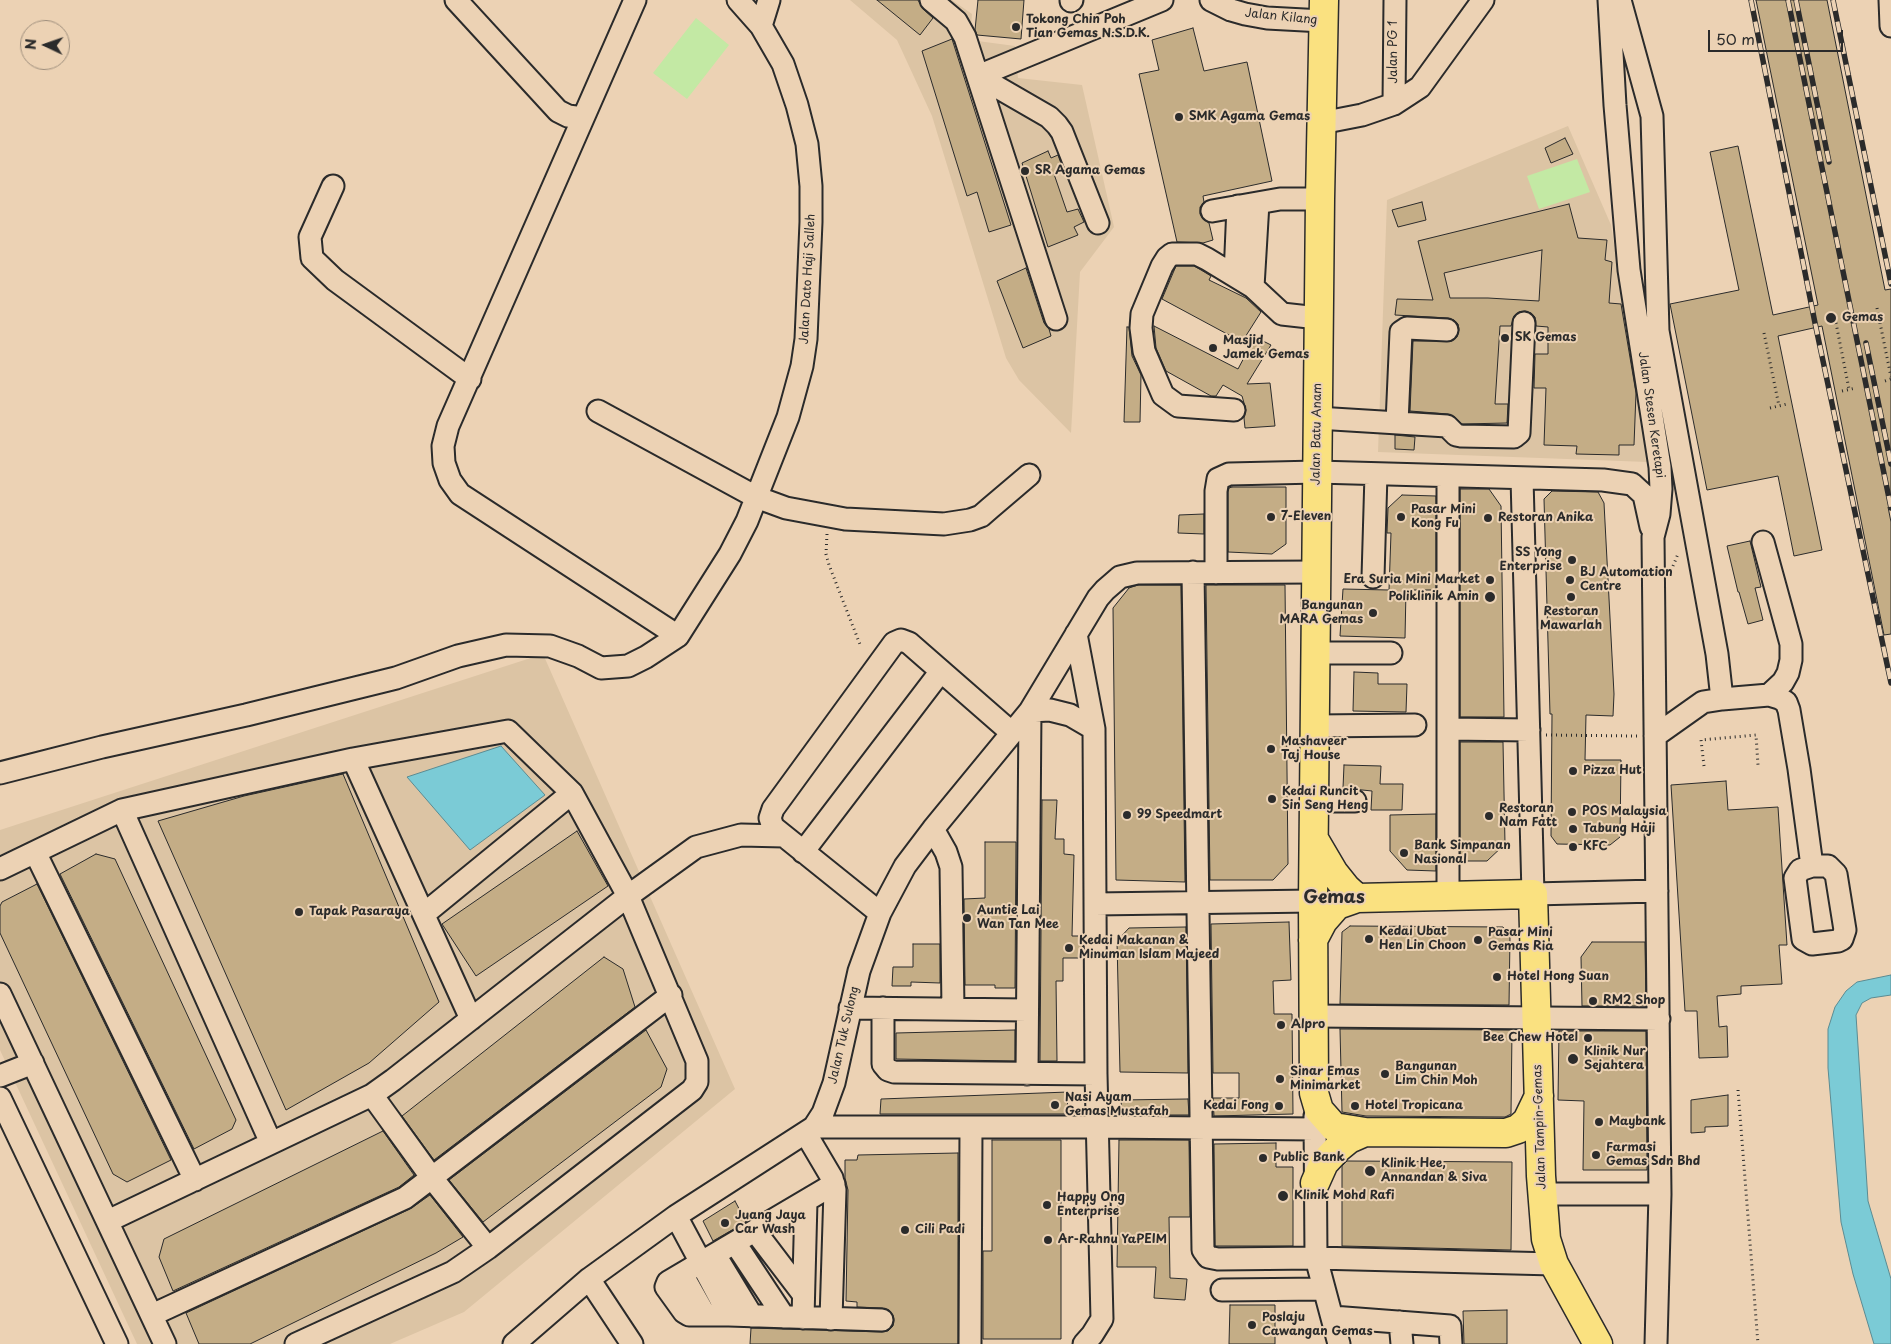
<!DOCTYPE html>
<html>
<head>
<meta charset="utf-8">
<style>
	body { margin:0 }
	#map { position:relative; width:1891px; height:1344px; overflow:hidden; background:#ecd2b4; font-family:"Playpen Sans",sans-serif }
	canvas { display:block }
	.north { position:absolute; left:20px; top:20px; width:50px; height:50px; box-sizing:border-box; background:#ecd2b4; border:1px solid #9f8f7d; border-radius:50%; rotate:273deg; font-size:14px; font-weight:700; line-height:20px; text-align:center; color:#2b2b2b }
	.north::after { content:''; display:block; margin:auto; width:18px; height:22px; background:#2b2b2b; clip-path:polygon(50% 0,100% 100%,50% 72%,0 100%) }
	.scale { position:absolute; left:1708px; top:30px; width:135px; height:22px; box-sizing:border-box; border:2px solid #2b2b2b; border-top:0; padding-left:6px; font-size:15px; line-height:18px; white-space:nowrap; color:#2b2b2b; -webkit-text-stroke:4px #ecd2b4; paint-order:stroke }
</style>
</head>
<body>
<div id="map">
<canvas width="1891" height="1344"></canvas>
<div class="north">N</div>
<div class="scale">50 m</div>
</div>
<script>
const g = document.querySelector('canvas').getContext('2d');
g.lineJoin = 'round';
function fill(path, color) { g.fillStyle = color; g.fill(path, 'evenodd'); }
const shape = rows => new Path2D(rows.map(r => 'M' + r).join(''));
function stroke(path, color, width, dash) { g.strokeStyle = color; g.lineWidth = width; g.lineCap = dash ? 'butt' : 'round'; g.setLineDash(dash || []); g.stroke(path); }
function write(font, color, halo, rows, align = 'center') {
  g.font = font + ' "Playpen Sans",sans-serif'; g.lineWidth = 4; g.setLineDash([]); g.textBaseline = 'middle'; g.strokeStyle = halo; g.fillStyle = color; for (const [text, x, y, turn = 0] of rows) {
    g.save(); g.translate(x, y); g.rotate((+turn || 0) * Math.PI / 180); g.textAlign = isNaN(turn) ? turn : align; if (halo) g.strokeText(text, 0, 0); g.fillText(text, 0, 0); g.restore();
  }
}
const built = shape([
	[850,0,952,0,972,14,970,40,1015,46,1018,78,1082,85,1114,227,1080,272,1071,433,1019,380,1006,358,932,116,897,40],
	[1568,126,1611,225,1648,462,1378,452,1387,200],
	[543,654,735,1089,464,1312,390,1344,137,1344,0,1050,0,830]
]);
const green = shape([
	[696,18,729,45,687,99,653,73],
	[1577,159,1590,192,1539,209,1527,176]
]);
const water = shape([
	[501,746,545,795,470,850,407,777,501,746],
	[1891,975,1891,995,1871,998,1862,1003,1856,1015,1868,1201,1891,1279,1891,1344,1874,1344,1853,1274,1841,1222,1828,1068,1828,1029,1835,1007,1846,991,1857,982,1891,975]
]);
const building = shape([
	[877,0,918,0,923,9,933,18,920,35,877,0],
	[978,0,1024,0,1021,39,977,35,975,30,978,0],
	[1756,0,1827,0,1885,290,1891,289,1891,507,1888,507,1891,522,1891,634,1884,635,1822,326,1778,336,1822,550,1794,556,1778,476,1707,490,1670,304,1739,290,1710,152,1738,146,1773,315,1818,305,1756,0],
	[1193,28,1204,71,1247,62,1272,181,1203,196,1204,202,1200,207,1200,214,1203,219,1209,223,1213,240,1203,243,1177,242,1139,74,1159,70,1152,40,1193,28],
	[952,39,1011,225,989,232,977,192,967,196,922,51,952,39],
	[1565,138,1573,154,1551,163,1545,148,1565,138],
	[1048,151,1051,158,1058,155,1063,169,1054,174,1067,212,1078,209,1084,222,1074,227,1078,235,1048,247,1022,163,1048,151],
	[1422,202,1426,220,1398,227,1392,210,1422,202],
	[1569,204,1578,238,1607,240,1605,260,1612,262,1609,303,1621,304,1636,393,1634,445,1619,445,1619,455,1576,454,1577,446,1544,445,1546,388,1534,388,1535,354,1548,354,1548,327,1536,326,1535,317,1531,313,1525,311,1519,312,1514,316,1511,326,1500,326,1495,404,1508,404,1507,423,1462,424,1455,417,1448,414,1410,411,1413,341,1452,341,1457,337,1459,330,1458,324,1454,320,1448,318,1395,315,1397,299,1433,300,1418,241,1569,204],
	[1542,250,1539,301,1488,298,1450,298,1444,273,1542,250],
	[1176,266,1194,266,1201,270,1211,276,1209,280,1246,298,1261,312,1242,342,1162,299,1176,266],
	[1026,268,1044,323,1049,329,1051,336,1023,348,997,281,1026,268],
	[1154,326,1238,369,1255,337,1271,345,1247,384,1270,383,1275,426,1245,428,1244,418,1246,410,1242,396,1223,385,1216,396,1211,396,1166,371,1156,348,1154,326],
	[1127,327,1129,327,1132,356,1141,375,1140,422,1124,422,1127,327],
	[1395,435,1415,437,1414,450,1395,449,1395,435],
	[1232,487,1286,487,1286,544,1272,554,1228,552,1228,492,1229,488,1232,487],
	[1460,489,1489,489,1501,506,1504,717,1460,717,1460,489],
	[1552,491,1598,492,1604,503,1614,694,1613,716,1586,715,1585,760,1621,760,1620,837,1610,845,1557,844,1551,836,1552,714,1550,714,1544,499,1552,491],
	[1402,495,1436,496,1436,590,1406,590,1405,638,1340,636,1343,589,1389,590,1391,533,1387,533,1388,508,1402,495],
	[1204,514,1204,534,1178,533,1179,515,1204,514],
	[1750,541,1761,587,1755,588,1763,620,1748,624,1739,592,1738,592,1727,546,1750,541],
	[1138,585,1181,585,1185,882,1116,880,1113,608,1129,588,1138,585],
	[1206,585,1285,585,1288,864,1273,880,1210,880,1206,585],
	[1354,672,1378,673,1378,684,1407,684,1406,712,1353,711,1354,672],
	[1460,742,1503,742,1505,844,1487,861,1460,861,1460,742],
	[1344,765,1381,766,1380,784,1403,784,1402,810,1371,810,1372,791,1343,788,1344,765],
	[343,774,439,1002,369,1063,286,1110,158,821,244,796,343,774],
	[1726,781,1728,810,1778,807,1787,945,1779,945,1782,984,1741,986,1741,994,1717,996,1719,1027,1727,1026,1728,1057,1699,1058,1697,1011,1685,1011,1671,785,1726,781],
	[1042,800,1057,800,1055,839,1064,839,1064,854,1074,855,1072,936,1083,936,1082,958,1063,958,1063,981,1056,981,1057,1061,1040,1061,1042,800],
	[1436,814,1436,871,1407,870,1390,851,1390,815,1436,814],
	[577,831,608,886,476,976,442,924,577,831],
	[985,842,1016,842,1015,988,995,988,995,985,965,985,964,899,985,898,985,842],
	[96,854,115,859,236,1120,232,1129,194,1149,60,874,96,854],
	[37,884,171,1160,127,1182,113,1174,0,933,0,906,2,902,37,884],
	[1289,922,1291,980,1273,981,1274,1014,1292,1014,1293,1114,1214,1116,1213,1098,1239,1098,1239,1073,1213,1073,1211,924,1289,922],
	[1350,926,1503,927,1510,936,1509,1005,1340,1004,1342,932,1350,926],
	[1186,927,1188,1073,1120,1072,1117,941,1129,928,1186,927],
	[1592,942,1645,942,1646,1006,1582,1006,1581,957,1592,942],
	[913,944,940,944,940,983,911,982,911,986,892,986,893,967,913,967,913,944],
	[604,957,623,969,635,1007,434,1160,402,1116,604,957],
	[1340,1029,1512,1030,1511,1114,1505,1117,1366,1116,1342,1112,1340,1029],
	[646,1030,667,1069,661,1087,483,1222,449,1180,646,1030],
	[1015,1030,1015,1061,896,1059,896,1033,1015,1030],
	[1559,1031,1646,1031,1647,1170,1583,1170,1584,1101,1558,1100,1559,1031],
	[1068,1092,1067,1114,880,1114,881,1099,1068,1092],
	[1728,1095,1728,1126,1705,1127,1705,1132,1691,1133,1691,1100,1728,1095],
	[1188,1099,1189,1115,1122,1115,1121,1100,1188,1099],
	[383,1131,414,1175,399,1187,173,1291,159,1257,164,1239,383,1131],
	[992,1140,1061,1140,1061,1339,983,1339,983,1251,992,1251,992,1140],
	[1119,1140,1189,1140,1190,1217,1169,1217,1170,1278,1187,1279,1185,1300,1154,1298,1156,1267,1117,1267,1119,1140],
	[1276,1143,1276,1167,1293,1167,1293,1246,1215,1246,1214,1144,1276,1143],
	[958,1153,958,1344,750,1344,751,1328,882,1332,888,1331,893,1326,894,1320,893,1315,889,1310,882,1308,857,1307,857,1302,846,1301,848,1190,845,1178,845,1160,857,1160,858,1155,958,1153],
	[1347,1161,1512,1162,1511,1250,1342,1246,1342,1166,1347,1161],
	[430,1195,463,1237,436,1253,250,1344,199,1344,186,1313,410,1209,430,1195],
	[735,1201,746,1222,713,1241,703,1221,735,1201],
	[1230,1305,1275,1305,1275,1344,1229,1344,1230,1305],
	[1507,1310,1507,1344,1464,1344,1463,1311,1507,1310]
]);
const path = shape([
	[1877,308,1891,377],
	[1835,318,1849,389],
	[1764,333,1779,406],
	[1885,381,1891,379],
	[1842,391,1856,388],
	[1770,408,1787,404],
	[827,534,826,554,829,565,861,647],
	[1673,566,1678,554],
	[1546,735,1637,736],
	[1704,766,1701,740,1756,735,1758,765],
	[1738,1090,1758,1344]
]);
const minor = shape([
	[456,0,558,111,568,116,583,118],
	[635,0,448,426,443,446,444,463,450,480,460,494,678,636],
	[931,0,956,21,965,37,1056,319],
	[1211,0,1231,10,1245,14,1267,18,1323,21],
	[1609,0,1615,105,1629,270,1660,467,1661,489,1659,514,1653,537,1660,1194,1656,1344],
	[1620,0,1652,116,1658,331,1717,654,1722,699,1703,702,1655,736],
	[1890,0,1891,26],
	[1071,1,1072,0],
	[761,26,769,0],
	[978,76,1049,117,1057,125,1062,132,1098,223],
	[978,76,1162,0],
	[1394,104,1395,0],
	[1321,123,1362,115,1394,104,1420,87,1483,0],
	[333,186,310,237,312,258,335,280,470,379],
	[1212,211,1280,199,1320,199],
	[1235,276,1238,206],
	[1253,287,1258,203],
	[1234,410,1178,406,1163,395,1144,351,1141,328,1142,314,1162,266,1167,258,1172,254,1197,254,1207,259,1253,287,1282,314,1318,318],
	[598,411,756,497,786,508,845,519,944,524,970,520,981,516,989,509,1029,475],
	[1317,418,1447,426,1456,435,1461,436,1514,437,1519,433,1524,323],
	[1397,423,1401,332,1407,328,1447,330],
	[1522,478,1533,894,1657,891],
	[1763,542,1791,644,1791,660,1788,673,1783,682,1769,695],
	[1193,572,1203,1250,1208,1257,1218,1259,1316,1258,1554,1264],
	[1216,573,1216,491,1218,479,1229,474,1317,472,1603,480,1632,484,1644,495,1651,527],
	[1373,577,1376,474],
	[1076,634,1094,729,1096,1074,1102,1319,1092,1335,1084,1344],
	[1315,653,1391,653],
	[1722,699,1769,695,1779,698,1786,702,1789,710,1799,769,1812,866],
	[1030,711,1050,710,1070,715,1094,729],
	[1315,726,1415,725],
	[1448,729,1529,730],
	[353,759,471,1019],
	[0,773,102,747,246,715,396,678,458,656,506,645,550,646,578,656,601,668,628,666,646,657,678,636,730,554,747,521,788,417,802,366,806,339,811,222,811,186,807,144,797,105,783,64,761,26,738,0],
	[1314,801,1355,801],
	[122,810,271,1143],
	[933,829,946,852,951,867,953,1009],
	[35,852,195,1180],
	[803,852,941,671],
	[1812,866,1828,866,1836,874,1845,930,1842,939,1838,941,1812,944,1803,939,1795,878,1800,870,1812,866],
	[0,869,122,810,353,759,508,731,572,793,628,896,697,1061,697,1082,692,1090,488,1248,453,1272,296,1344],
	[1448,896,1448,476],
	[1095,904,1313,901],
	[880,913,773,827,770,818,773,809,894,643,901,640,909,643,1012,733],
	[424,914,572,793],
	[0,994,165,1344],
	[850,1008,1027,1010],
	[883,1008,883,1064,888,1070,894,1072,1096,1074],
	[1314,1016,1659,1019],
	[1027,1074,1030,711],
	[0,1076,33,1063],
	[372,1095,432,1178,488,1248],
	[0,1098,117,1344],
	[1315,1116,1316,1258,1339,1344],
	[814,1127,1098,1127,1315,1129],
	[806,1134,832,1178,835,1190,831,1319],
	[1542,1194,1660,1194],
	[676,1216,729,1315,882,1320],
	[108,1221,372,1095,393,1080,628,896,696,847,741,835,784,836],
	[755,1231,803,1294],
	[735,1243,784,1317],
	[715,1255,752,1316],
	[682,1274,705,1315],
	[589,1279,632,1344],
	[1222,1290,1324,1289],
	[152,1315,405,1198,671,995],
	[729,1315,689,1315,684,1312,666,1287,668,1282,834,1184],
	[1332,1317,1450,1326,1451,1344],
	[803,1318,806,1201],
	[1400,1322,1402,1344],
	[514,1344,589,1279,676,1216,814,1127,823,1113,834,1083,859,971,880,913,905,866,933,829,1030,711,1098,598,1105,590,1120,577,1137,573,1316,572],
	[970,1344,971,1127]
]);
const highway = shape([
	[1324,0,1320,199,1313,901,1314,1093,1319,1110,1334,1127,1365,1132,1506,1133,1518,1129,1527,1121,1539,1096],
	[1314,839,1334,873,1346,888,1357,898],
	[1313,940,1323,921,1337,905,1357,898,1533,894,1541,1176,1546,1239,1554,1264,1598,1344],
	[1315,1183,1324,1163,1338,1148,1349,1139,1365,1132]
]);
const rail = shape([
	[1751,0,1815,323,1891,683],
	[1788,0,1891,508],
	[1796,0,1829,162],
	[1833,0,1891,284],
	[1866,343,1891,464]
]);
const markers = [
	[1016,27,5,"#2b2b2b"],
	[1179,117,5,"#2b2b2b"],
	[1025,171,5,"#2b2b2b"],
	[1831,318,6,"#2b2b2b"],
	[1505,338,5,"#2b2b2b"],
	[1213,348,5,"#2b2b2b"],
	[1271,517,5,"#2b2b2b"],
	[1401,517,5,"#2b2b2b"],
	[1488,518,5,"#2b2b2b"],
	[1572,560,5,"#2b2b2b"],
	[1490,580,5,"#2b2b2b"],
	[1570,580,5,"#2b2b2b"],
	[1490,597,6,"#2b2b2b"],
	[1571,597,5,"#2b2b2b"],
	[1373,613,5,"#2b2b2b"],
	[1271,749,5,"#2b2b2b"],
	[1573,771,5,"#2b2b2b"],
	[1272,799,5,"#2b2b2b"],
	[1572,812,5,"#2b2b2b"],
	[1127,815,5,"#2b2b2b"],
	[1489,816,5,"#2b2b2b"],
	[1573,829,5,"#2b2b2b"],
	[1573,847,5,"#2b2b2b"],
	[1404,853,5,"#2b2b2b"],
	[299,912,5,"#2b2b2b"],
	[967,918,5,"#2b2b2b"],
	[1369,939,5,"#2b2b2b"],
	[1478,940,5,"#2b2b2b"],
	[1069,948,5,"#2b2b2b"],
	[1497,977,5,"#2b2b2b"],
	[1593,1001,5,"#2b2b2b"],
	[1281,1025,5,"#2b2b2b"],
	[1588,1038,5,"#2b2b2b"],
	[1573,1059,6,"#2b2b2b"],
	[1385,1074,5,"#2b2b2b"],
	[1280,1079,5,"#2b2b2b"],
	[1055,1105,5,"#2b2b2b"],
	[1279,1106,5,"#2b2b2b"],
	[1355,1106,5,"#2b2b2b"],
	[1599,1122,5,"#2b2b2b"],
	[1596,1155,5,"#2b2b2b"],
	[1263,1158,5,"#2b2b2b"],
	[1370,1171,6,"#2b2b2b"],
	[1283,1196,6,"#2b2b2b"],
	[1047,1205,5,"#2b2b2b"],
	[725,1223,5,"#2b2b2b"],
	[905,1230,5,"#2b2b2b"],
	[1048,1240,5,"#2b2b2b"],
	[1252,1325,5,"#2b2b2b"]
];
const streetNames = [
	["Jalan Kilang",1281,17,6],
	["Jalan PG 1",1394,52,-90],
	["Jalan Dato Haji Salleh",808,279,-87],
	["Jalan Stesen Keretapi",1651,415,82],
	["Jalan Batu Anam",1317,434,-89],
	["Jalan Tuk Sulong",844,1035,-77],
	["Jalan Tampin-Gemas",1540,1127,-92]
];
const poiNames = [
	["Tokong Chin Poh",1026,20],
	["Tian Gemas N.S.D.K.",1026,34],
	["SMK Agama Gemas",1189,117],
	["SR Agama Gemas",1035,171],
	["Gemas",1842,318],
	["SK Gemas",1515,338],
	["Masjid",1223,341],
	["Jamek Gemas",1223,355],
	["Pasar Mini",1411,510],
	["Kong Fu",1411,524],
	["7-Eleven",1281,517],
	["Restoran Anika",1498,518],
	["SS Yong",1562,553,"right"],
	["Enterprise",1562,567,"right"],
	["BJ Automation",1580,573],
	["Centre",1580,587],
	["Era Suria Mini Market",1480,580,"right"],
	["Poliklinik Amin",1479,597,"right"],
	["Bangunan",1363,606,"right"],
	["MARA Gemas",1363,620,"right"],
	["Restoran",1571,612,"center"],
	["Mawarlah",1571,626,"center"],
	["Mashaveer",1281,742],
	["Taj House",1281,756],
	["Pizza Hut",1583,771],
	["Kedai Runcit",1282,792],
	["Sin Seng Heng",1282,806],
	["Restoran",1499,809],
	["Nam Fatt",1499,823],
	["POS Malaysia",1582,812],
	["99 Speedmart",1137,815],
	["Tabung Haji",1583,829],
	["Bank Simpanan",1414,846],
	["Nasional",1414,860],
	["KFC",1583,847],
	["Auntie Lai",977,911],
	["Wan Tan Mee",977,925],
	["Tapak Pasaraya",309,912],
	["Kedai Ubat",1379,932],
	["Hen Lin Choon",1379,946],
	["Pasar Mini",1488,933],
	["Gemas Ria",1488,947],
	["Kedai Makanan &",1079,941],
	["Minuman Islam Majeed",1079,955],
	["Hotel Hong Suan",1507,977],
	["RM2 Shop",1603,1001],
	["Alpro",1291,1025],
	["Bee Chew Hotel",1578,1038,"right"],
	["Klinik Nur",1584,1052],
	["Sejahtera",1584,1066],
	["Bangunan",1395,1067],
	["Lim Chin Moh",1395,1081],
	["Sinar Emas",1290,1072],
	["Minimarket",1290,1086],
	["Nasi Ayam",1065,1098],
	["Gemas Mustafah",1065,1112],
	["Kedai Fong",1269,1106,"right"],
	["Hotel Tropicana",1365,1106],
	["Maybank",1609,1122],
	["Farmasi",1606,1148],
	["Gemas Sdn Bhd",1606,1162],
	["Public Bank",1273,1158],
	["Klinik Hee,",1381,1164],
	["Annandan & Siva",1381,1178],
	["Klinik Mohd Rafi",1294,1196],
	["Happy Ong",1057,1198],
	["Enterprise",1057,1212],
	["Juang Jaya",735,1216],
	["Car Wash",735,1230],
	["Cili Padi",915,1230],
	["Ar-Rahnu YaPEIM",1058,1240],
	["Poslaju",1262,1318],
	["Cawangan Gemas",1262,1332]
];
const districtNames = [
	["Gemas",1334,898]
];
fill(built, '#dcc4a4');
fill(green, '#c3e9a4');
fill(water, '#7bcbd6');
stroke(water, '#5b8b92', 1);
fill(building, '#c4ad86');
stroke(building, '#2b2b2b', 1);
stroke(minor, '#2b2b2b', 25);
stroke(highway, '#2b2b2b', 31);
stroke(path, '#2b2b2b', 3, [1, 4]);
stroke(minor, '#ecd2b4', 21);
stroke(highway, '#fae180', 28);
stroke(rail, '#2b2b2b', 5.5);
stroke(rail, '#ecd2b4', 4, [11]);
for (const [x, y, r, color] of markers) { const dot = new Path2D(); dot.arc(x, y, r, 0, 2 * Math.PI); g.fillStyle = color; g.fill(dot); stroke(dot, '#ecd2b4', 2); }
write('12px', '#2b2b2b', '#ecd2b4', streetNames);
write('bold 12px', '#2b2b2b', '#ecd2b4', poiNames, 'left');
write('bold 18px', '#2b2b2b', '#ecd2b4', districtNames);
</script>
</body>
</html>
